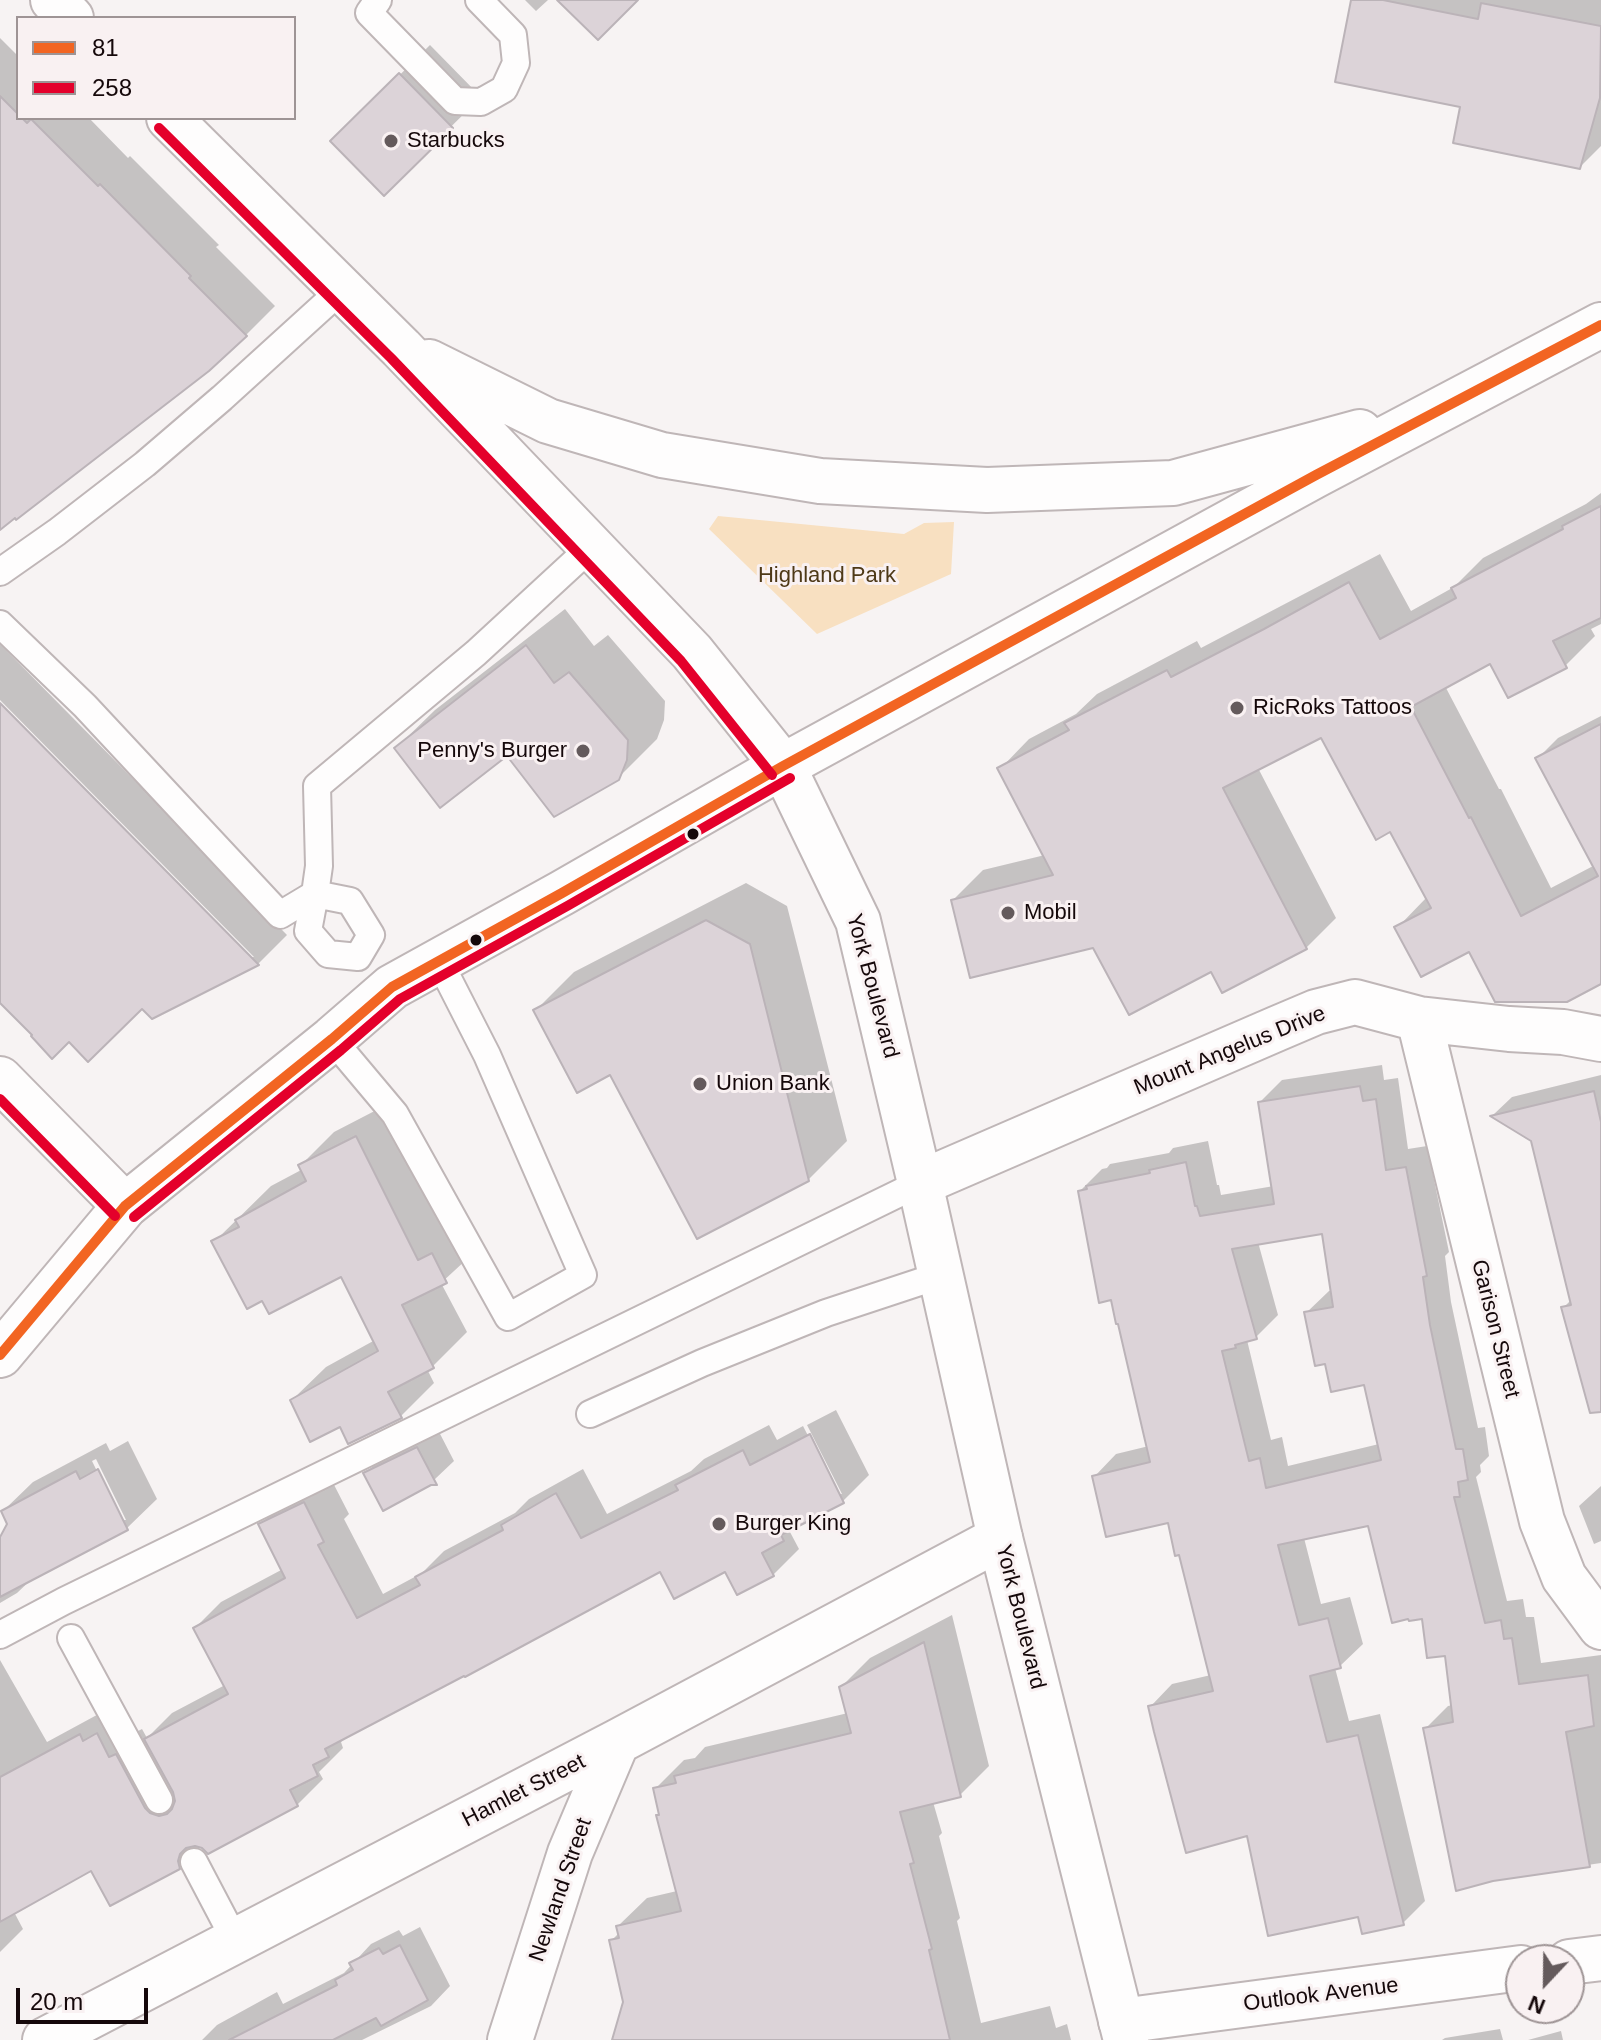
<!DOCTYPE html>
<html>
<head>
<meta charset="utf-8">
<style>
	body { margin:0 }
	#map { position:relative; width:1601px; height:2040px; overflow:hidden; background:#f7f3f3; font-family:Helvetica,sans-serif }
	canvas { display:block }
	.legend { position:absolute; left:16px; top:16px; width:280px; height:104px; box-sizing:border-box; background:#f9f1f2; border:2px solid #9e9495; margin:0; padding:10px 14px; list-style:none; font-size:24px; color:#15080a }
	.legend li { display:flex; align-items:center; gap:16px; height:40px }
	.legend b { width:40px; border:2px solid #9e9495 }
	.north { position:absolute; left:1505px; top:1944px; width:80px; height:80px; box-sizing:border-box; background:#f9f1f2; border:2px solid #9e9495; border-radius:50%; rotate:202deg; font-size:22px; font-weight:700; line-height:32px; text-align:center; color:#15080a }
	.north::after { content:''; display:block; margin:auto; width:28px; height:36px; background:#645a5c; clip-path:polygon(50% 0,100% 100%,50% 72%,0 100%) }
	.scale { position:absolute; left:16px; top:1988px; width:132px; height:36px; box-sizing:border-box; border:4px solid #15080a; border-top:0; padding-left:10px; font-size:24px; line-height:28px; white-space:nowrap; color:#15080a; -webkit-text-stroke:6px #f9f1f2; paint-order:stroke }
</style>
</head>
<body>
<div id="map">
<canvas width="1601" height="2040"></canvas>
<ul class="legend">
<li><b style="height:10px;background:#f26522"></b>81</li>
<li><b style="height:10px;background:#e4002b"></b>258</li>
</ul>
<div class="north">N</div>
<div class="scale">20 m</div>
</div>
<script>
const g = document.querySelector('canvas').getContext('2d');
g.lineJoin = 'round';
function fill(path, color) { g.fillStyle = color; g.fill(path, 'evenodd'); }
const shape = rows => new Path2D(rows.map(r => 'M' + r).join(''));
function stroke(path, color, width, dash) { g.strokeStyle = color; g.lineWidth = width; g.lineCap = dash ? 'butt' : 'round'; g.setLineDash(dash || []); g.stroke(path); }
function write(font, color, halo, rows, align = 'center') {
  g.font = font + ' Helvetica,sans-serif'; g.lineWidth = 6; g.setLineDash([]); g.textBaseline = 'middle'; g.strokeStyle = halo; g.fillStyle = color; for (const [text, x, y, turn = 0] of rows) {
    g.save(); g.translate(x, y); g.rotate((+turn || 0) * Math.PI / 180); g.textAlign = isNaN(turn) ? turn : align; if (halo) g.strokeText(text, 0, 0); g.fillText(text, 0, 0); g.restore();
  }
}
const green = shape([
	[718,516,904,534,924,523,954,522,951,574,817,634,709,529]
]);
const shadow = shape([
	[525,0,548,0,536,11],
	[1353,0,1601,0,1601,146,1580,167,1463,105],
	[0,38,18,56,18,118,89,118,128,158,130,156,219,245,216,247,275,306,246,335,207,369,0,528],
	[430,45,481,97,384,193,333,141],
	[1601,493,1601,624,1591,629,1595,636,1565,666,1491,661,1445,686,1499,789,1501,789,1551,888,1595,865,1538,758,1558,738,1601,716,1601,982,1470,949,1397,928,1427,897,1391,829,1322,735,1258,768,1336,918,1306,948,1212,969,1094,946,953,900,983,870,1045,855,1000,769,1029,739,1076,714,1097,694,1197,641,1201,648,1380,554,1411,611,1454,587,1483,558,1586,504],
	[565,609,594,646,608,635,665,701,664,720,657,739,618,778,507,753,396,748,435,710],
	[0,644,287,935,258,964,152,1017,142,1006,69,1040,0,1001,0,706,248,957,254,957,0,700],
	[746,883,787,906,847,1141,808,1180,611,1072,536,1010,574,972],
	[1382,1065,1384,1080,1398,1078,1408,1149,1427,1146,1449,1252,1445,1256,1451,1302,1478,1428,1485,1427,1489,1456,1480,1465,1481,1472,1476,1477,1507,1601,1523,1599,1526,1617,1534,1617,1541,1663,1601,1655,1601,1863,1492,1879,1425,1729,1448,1706,1453,1705,1447,1653,1369,1524,1304,1538,1321,1604,1350,1597,1363,1644,1340,1666,1335,1668,1349,1721,1380,1714,1425,1901,1403,1923,1359,1914,1248,1834,1150,1707,1172,1684,1211,1675,1181,1553,1169,1521,1094,1477,1116,1454,1149,1446,1119,1321,1080,1191,1102,1169,1107,1168,1110,1164,1169,1153,1173,1148,1208,1141,1217,1185,1219,1185,1221,1195,1274,1186,1260,1102,1282,1080],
	[1324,1231,1332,1290,1329,1291,1306,1313,1326,1361,1365,1382,1379,1444,1288,1466,1282,1437,1271,1440,1247,1340,1256,1337,1278,1315,1258,1242],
	[1601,1075,1601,1387,1563,1308,1572,1299,1532,1139,1493,1115,1512,1097],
	[390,1103,479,1248,441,1283,467,1332,433,1366,427,1369,434,1383,400,1417,340,1425,292,1400,326,1367,375,1340,342,1274,263,1299,214,1242,271,1186,303,1169,301,1165,334,1132],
	[836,1410,869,1475,843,1501,799,1524,790,1532,799,1549,773,1575,726,1570,661,1569,349,1734,341,1742,343,1748,319,1772,323,1779,297,1805,200,1846,178,1867,92,1869,14,1912,23,1929,0,1952,0,1660,47,1742,106,1710,136,1732,142,1729,147,1738,172,1713,225,1685,195,1628,221,1602,283,1569,260,1525,286,1499,330,1477,349,1514,344,1519,383,1594,422,1573,444,1551,515,1513,529,1499,583,1469,607,1514,691,1471,704,1459,769,1425,777,1440,803,1426,838,1494,842,1494,807,1425],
	[437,1428,454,1461,434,1480,366,1473,386,1453],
	[128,1441,157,1499,127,1528,34,1577,17,1593,0,1603,0,1541,9,1524,3,1511,33,1482,106,1443,110,1451],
	[96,1459,126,1520,121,1520,92,1461],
	[1601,1486,1601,1541,1594,1544,1579,1506],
	[952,1615,989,1766,960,1795,933,1802,942,1833,939,1836,960,1918,957,1921,981,2023,1050,2006,1056,2028,1067,2024,1071,2040,614,2040,625,2002,611,1941,619,1933,618,1926,647,1898,677,1891,655,1789,684,1760,695,1758,705,1747,848,1713,841,1687,870,1658],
	[420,1927,450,1986,431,2006,362,2040,202,2040,217,2025,277,1992,283,2004,344,1973,371,1944,399,1930,403,1936],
	[1500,2029,1503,2040,1442,2040,1445,2038],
	[1561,2031,1563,2040,1528,2040]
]);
const building = shape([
	[557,0,638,0,598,40,557,0],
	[1351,0,1383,0,1478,19,1481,3,1601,26,1600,98,1580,169,1453,143,1460,107,1335,82,1351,0],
	[399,73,453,128,384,196,330,141,399,73],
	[0,96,18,114,18,118,22,118,27,123,31,119,98,186,100,184,191,276,189,278,247,336,209,371,16,520,15,518,0,530,0,96],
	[1601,506,1601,618,1553,641,1567,668,1508,698,1490,664,1411,707,1469,818,1471,817,1521,916,1598,876,1535,758,1601,724,1601,984,1567,1002,1495,1002,1469,952,1421,977,1394,927,1431,908,1390,832,1376,840,1321,738,1223,788,1307,949,1222,993,1211,972,1129,1015,1093,948,970,978,951,900,1053,875,997,768,1069,730,1064,723,1167,670,1171,677,1264,629,1349,582,1380,639,1456,598,1451,588,1563,529,1562,526,1601,506],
	[526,645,554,683,569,672,628,740,627,760,619,780,554,817,507,756,440,808,394,748,526,645],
	[0,703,259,965,152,1019,142,1009,88,1062,69,1042,52,1059,31,1036,32,1035,0,1003,0,703],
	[706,920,750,944,809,1181,697,1239,610,1075,577,1093,533,1010,706,920],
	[1360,1086,1363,1101,1376,1099,1386,1170,1406,1167,1427,1276,1423,1277,1430,1325,1456,1449,1463,1449,1468,1480,1458,1482,1460,1497,1454,1497,1485,1623,1501,1620,1504,1639,1512,1638,1519,1684,1588,1675,1594,1726,1566,1732,1590,1867,1493,1881,1456,1891,1423,1728,1453,1722,1445,1656,1427,1658,1422,1619,1409,1621,1408,1619,1392,1623,1368,1526,1278,1545,1299,1625,1328,1618,1341,1668,1310,1676,1327,1742,1358,1735,1404,1925,1362,1934,1358,1917,1268,1936,1247,1836,1186,1853,1154,1732,1148,1706,1213,1691,1179,1555,1175,1556,1168,1523,1106,1537,1092,1476,1150,1462,1118,1324,1116,1324,1111,1300,1099,1303,1078,1191,1087,1189,1086,1186,1150,1173,1149,1170,1186,1162,1195,1206,1197,1206,1200,1216,1274,1204,1258,1102,1360,1086],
	[1322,1234,1333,1307,1304,1312,1315,1366,1325,1364,1331,1392,1364,1385,1381,1460,1266,1488,1260,1458,1249,1461,1222,1351,1236,1348,1235,1345,1257,1339,1232,1249,1322,1234],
	[1594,1091,1601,1122,1601,1412,1590,1413,1561,1307,1571,1305,1531,1141,1490,1116,1594,1091],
	[356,1136,418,1260,432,1253,447,1283,402,1305,434,1368,388,1392,402,1418,348,1444,340,1427,310,1442,290,1400,378,1351,341,1277,269,1314,262,1301,247,1309,211,1241,239,1227,235,1220,306,1181,298,1165,356,1136],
	[810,1434,844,1503,781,1535,784,1541,762,1553,774,1576,737,1595,725,1572,674,1599,660,1572,465,1677,464,1676,325,1749,329,1757,313,1765,318,1776,290,1790,298,1806,208,1854,202,1848,195,1846,186,1848,180,1854,178,1861,180,1869,110,1906,91,1871,0,1922,0,1777,80,1734,83,1741,97,1733,109,1757,116,1754,145,1808,150,1813,159,1816,167,1814,172,1809,175,1801,173,1792,144,1739,228,1694,193,1628,285,1578,258,1524,304,1502,324,1542,318,1545,357,1618,420,1585,415,1577,503,1530,501,1525,556,1493,581,1538,678,1490,675,1485,743,1450,750,1465,810,1434],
	[417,1447,437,1485,431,1485,383,1511,363,1473,417,1447],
	[98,1469,128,1530,0,1597,0,1537,7,1524,1,1511,76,1471,80,1479,98,1469],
	[924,1642,961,1797,900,1812,914,1863,910,1864,932,1949,929,1950,950,2040,612,2040,623,2002,609,1940,619,1938,616,1926,681,1911,656,1815,659,1815,653,1788,676,1783,674,1776,851,1733,839,1687,924,1642],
	[400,1945,428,2000,381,2026,376,2018,333,2040,229,2040,337,1985,335,1980,353,1970,349,1963,379,1948,383,1954,400,1945]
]);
const lane = shape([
	[378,0,369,13,455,101,481,102,504,89,516,63,513,35,479,0],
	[0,572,57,532,145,464,222,398,342,289],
	[0,624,85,706,280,915,315,894,319,866,317,786,476,653,591,547],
	[315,894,350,901,371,935,358,957,328,954,308,931,315,894],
	[332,1039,395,1114,508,1317,583,1275,487,1055,439,961],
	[590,1414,702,1363,826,1313,941,1275],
	[0,1635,64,1601,920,1183],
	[71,1638,159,1800],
	[194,1862,235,1940]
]);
const street = shape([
	[1419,1019,1542,1521,1564,1577,1601,1627],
	[0,1079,125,1206],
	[920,1183,1276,1029,1316,1012,1355,1002,1419,1019,1509,1029,1563,1032,1601,1039],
	[1569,1962,1601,1958],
	[1121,2021,1521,1968],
	[45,2040,617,1742,1000,1538],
	[510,2040,570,1853,617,1742]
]);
const secondary = shape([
	[53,0,71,18],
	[169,118,401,348,692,652,783,766,858,921,920,1183,1000,1538,1126,2040],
	[429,362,548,421,662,455,820,481,987,490,1173,483,1360,432],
	[0,1355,125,1206,332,1039,392,987,562,893,783,766,1316,475,1601,325]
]);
const bus1 = shape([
	[0,1355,125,1206,332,1039,392,987,562,893,783,766,1316,475,1601,325]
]);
const bus2 = shape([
	[159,128,391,358,681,661,772,775],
	[0,1099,115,1216],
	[134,1217,341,1050,400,999,569,905,790,778]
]);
const markers = [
	[391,141,8,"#645a5c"],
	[1237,708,8,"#645a5c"],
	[583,751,8,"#645a5c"],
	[693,834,7,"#15080a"],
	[1008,913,8,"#645a5c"],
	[476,940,7,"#15080a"],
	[700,1084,8,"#645a5c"],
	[719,1524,8,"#645a5c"]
];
const poiNames = [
	["Starbucks",407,141],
	["RicRoks Tattoos",1253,708],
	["Penny's Burger",567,751,"right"],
	["Mobil",1024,913],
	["Union Bank",716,1084],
	["Burger King",735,1524]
];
const parkNames = [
	["Highland Park",827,576]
];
const streetNames = [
	["York Boulevard",872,986,75],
	["Mount Angelus Drive",1230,1051,-22],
	["Garison Street",1495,1329,76],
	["York Boulevard",1020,1617,76],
	["Hamlet Street",524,1791,-27],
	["Newland Street",561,1890,-71],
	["Outlook Avenue",1321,1995,-7]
];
fill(green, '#f8e0c1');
fill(shadow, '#0003');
fill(building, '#dcd3d8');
stroke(building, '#bbb3b8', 2);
stroke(lane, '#bfb6b7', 30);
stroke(street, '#bfb6b7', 48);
stroke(secondary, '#bfb6b7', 48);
stroke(lane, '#fefdfd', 26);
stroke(street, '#fefdfd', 44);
stroke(secondary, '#fefdfd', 44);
stroke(bus1, '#f26522', 10);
stroke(bus2, '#e4002b', 10);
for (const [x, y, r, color] of markers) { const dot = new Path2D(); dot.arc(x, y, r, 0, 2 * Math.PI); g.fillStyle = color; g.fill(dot); stroke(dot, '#f9f1f2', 3); }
write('22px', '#15080a', '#f9f1f2', poiNames, 'left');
write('22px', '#4e3917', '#f9f1f2', parkNames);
write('22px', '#15080a', '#f9f1f2', streetNames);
</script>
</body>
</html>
